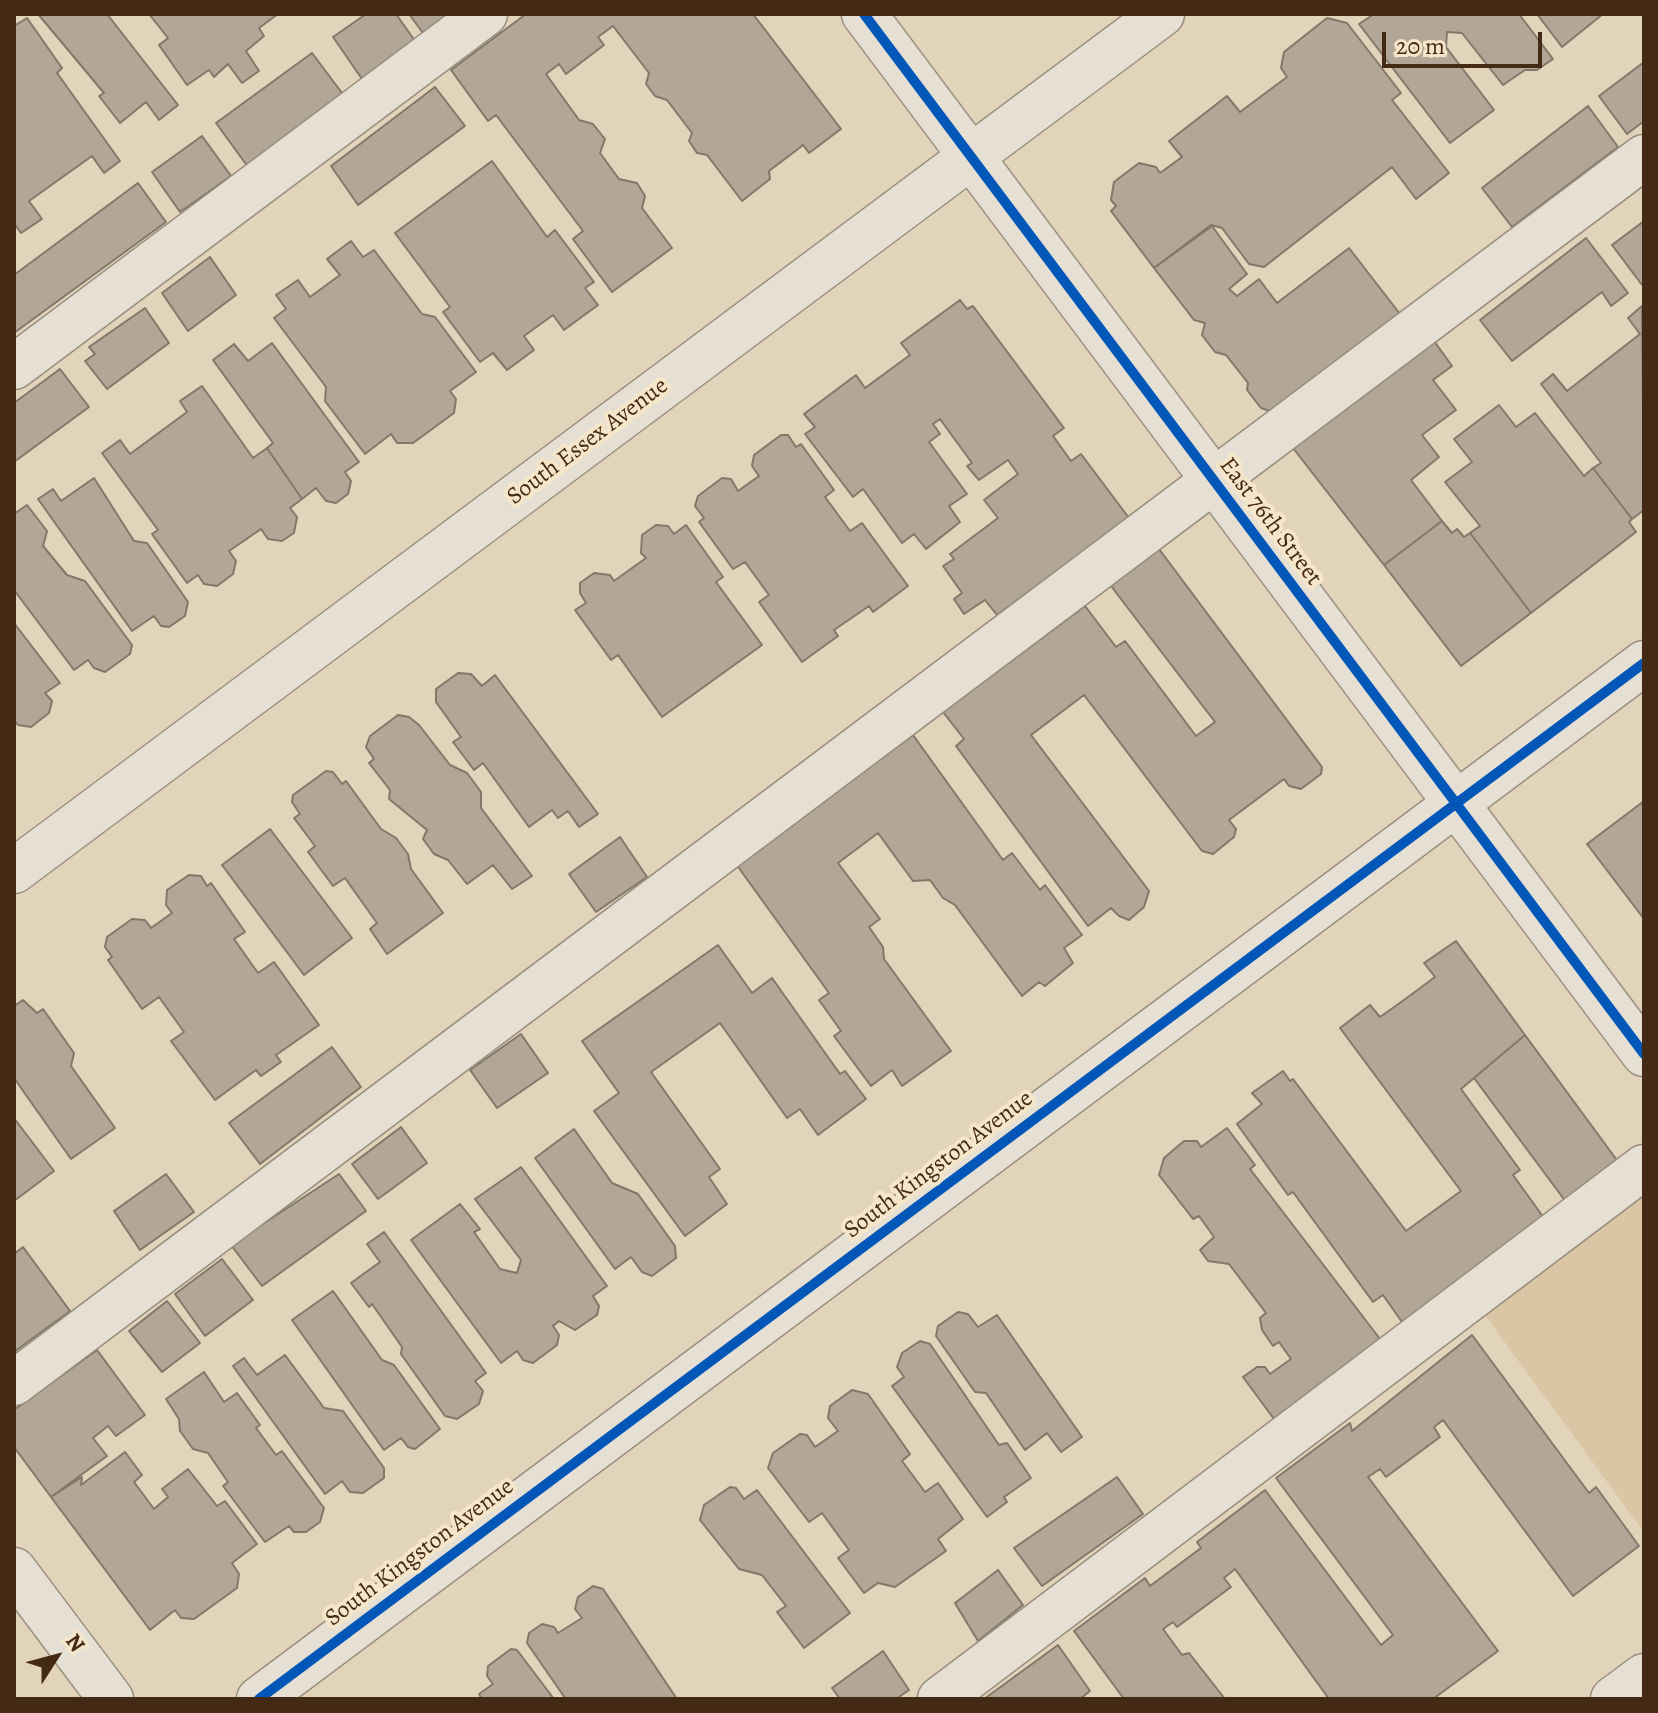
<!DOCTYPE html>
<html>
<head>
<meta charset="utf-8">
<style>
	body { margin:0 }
	#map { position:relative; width:1658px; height:1713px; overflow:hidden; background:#e2d4bb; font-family:Alegreya,serif }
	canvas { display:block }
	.frame { position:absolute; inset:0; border:16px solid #442a15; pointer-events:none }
	.north { position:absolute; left:16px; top:1617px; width:80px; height:80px; -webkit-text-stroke:6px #f6e6c9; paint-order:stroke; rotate:54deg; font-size:22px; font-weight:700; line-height:32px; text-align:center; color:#442a15 }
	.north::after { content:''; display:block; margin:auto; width:28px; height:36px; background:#442a15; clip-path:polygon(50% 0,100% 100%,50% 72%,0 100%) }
	.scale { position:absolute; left:1382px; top:32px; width:160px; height:36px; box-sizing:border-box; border:4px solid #442a15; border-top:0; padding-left:10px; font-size:24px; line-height:28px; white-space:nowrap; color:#442a15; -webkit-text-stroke:6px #f6e6c9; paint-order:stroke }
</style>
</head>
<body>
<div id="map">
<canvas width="1658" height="1713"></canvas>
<div class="frame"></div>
<div class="north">N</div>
<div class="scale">20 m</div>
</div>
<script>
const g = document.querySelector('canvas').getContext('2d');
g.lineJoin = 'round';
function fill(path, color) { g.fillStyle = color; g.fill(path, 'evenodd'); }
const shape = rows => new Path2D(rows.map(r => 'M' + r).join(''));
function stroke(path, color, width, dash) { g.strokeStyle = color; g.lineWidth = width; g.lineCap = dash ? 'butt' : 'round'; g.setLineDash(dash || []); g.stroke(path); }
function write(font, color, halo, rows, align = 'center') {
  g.font = font + ' Alegreya,serif'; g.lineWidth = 8; g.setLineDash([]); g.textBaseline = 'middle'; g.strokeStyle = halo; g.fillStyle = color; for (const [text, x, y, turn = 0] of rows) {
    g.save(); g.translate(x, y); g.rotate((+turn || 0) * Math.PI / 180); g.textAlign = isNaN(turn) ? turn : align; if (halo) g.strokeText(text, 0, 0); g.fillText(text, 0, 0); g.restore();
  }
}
const green = shape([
	[1644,1196,1644,1532,1484,1314]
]);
const building = shape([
	[38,14,107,14,178,105,159,120,146,102,120,123,99,96,104,93,38,14],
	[149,14,278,14,259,28,264,36,246,51,259,71,242,83,228,64,214,77,209,70,187,85,159,45,168,38,149,14],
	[366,14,396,14,415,41,362,79,333,37,366,14],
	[409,14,448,14,423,33,409,14],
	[526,14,753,14,841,129,809,153,803,145,798,149,769,171,770,179,742,201,707,155,697,153,689,141,692,133,667,100,655,96,646,84,649,73,613,26,598,37,604,45,566,74,559,64,546,74,579,120,593,124,605,139,600,153,619,179,637,183,645,196,642,208,672,248,612,292,573,239,583,231,496,115,488,121,451,70,526,14],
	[1374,14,1519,14,1553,59,1537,70,1525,70,1503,85,1462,33,1447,32,1446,47,1494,110,1450,143,1359,24,1374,14],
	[1537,14,1603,14,1562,47,1537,14],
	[27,18,62,68,57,73,120,161,104,173,92,156,29,201,42,219,21,233,14,223,14,26,27,18],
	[1327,18,1347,23,1401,93,1392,100,1449,173,1416,199,1392,167,1264,267,1249,264,1222,228,1211,225,1154,268,1111,211,1116,206,1111,200,1114,182,1139,163,1156,167,1160,173,1182,157,1169,141,1227,96,1240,112,1287,77,1281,68,1284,52,1327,18],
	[312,53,345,97,248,167,216,123,312,53],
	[1644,62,1644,121,1627,134,1599,96,1644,62],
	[435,87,465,126,358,205,331,166,435,87],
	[1588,106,1618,147,1512,227,1482,188,1588,106],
	[202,136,231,176,180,212,152,172,202,136],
	[492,161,547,237,555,230,594,282,585,288,598,305,564,330,553,315,524,336,534,350,507,370,493,353,480,362,443,312,450,307,395,233,492,161],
	[138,183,166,222,14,333,14,275,138,183],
	[1644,221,1644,284,1642,285,1612,245,1644,221],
	[1212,226,1247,274,1229,289,1237,296,1259,279,1277,303,1349,248,1400,314,1273,412,1261,408,1247,390,1248,383,1226,355,1215,352,1202,335,1205,323,1194,320,1154,268,1212,226],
	[1586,238,1628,293,1611,306,1602,292,1512,361,1480,320,1586,238],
	[351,241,363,257,374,250,422,314,435,317,476,372,450,391,456,399,454,413,413,443,397,443,391,434,365,454,325,401,326,387,274,318,286,309,276,295,298,280,310,297,340,275,327,259,351,241],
	[210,257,236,295,188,331,162,293,210,257],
	[960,300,967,309,973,306,1064,428,1053,436,1071,461,1081,454,1129,518,997,615,985,600,964,614,954,599,962,593,943,566,954,559,950,554,998,518,984,500,1018,474,1008,460,979,480,967,466,972,463,940,419,933,424,940,434,929,442,967,494,949,506,960,522,926,549,914,534,902,543,863,489,853,497,805,434,815,427,804,414,856,375,865,388,910,355,901,343,960,300],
	[1642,306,1644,510,1632,519,1593,468,1601,463,1541,384,1553,374,1567,391,1640,334,1628,318,1642,306],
	[145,308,169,343,107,389,85,361,95,354,89,347,145,308],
	[1434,341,1452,366,1433,380,1456,410,1422,435,1439,457,1411,480,1442,521,1384,565,1293,448,1434,341],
	[272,343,359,462,345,472,351,481,348,494,336,503,326,501,316,488,302,499,267,448,273,443,213,360,234,344,248,361,272,343],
	[60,369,89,407,14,462,14,403,60,369],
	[202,386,253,458,267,448,302,499,290,508,297,517,294,533,282,541,268,539,261,529,229,551,236,561,233,574,217,586,204,584,198,575,187,583,152,534,158,530,102,453,120,440,130,454,187,412,180,401,202,386],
	[1499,405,1516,427,1535,413,1584,476,1593,468,1632,519,1629,522,1636,532,1531,613,1470,533,1480,526,1445,482,1472,462,1454,439,1499,405],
	[781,435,788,435,796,447,801,444,834,490,825,497,850,531,862,523,908,586,873,612,869,606,834,630,838,636,802,662,759,602,769,595,745,562,733,569,699,522,704,518,695,506,698,496,722,478,731,479,738,491,759,476,752,466,754,455,781,435],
	[94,478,134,541,147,543,188,602,185,616,169,627,161,626,154,616,132,631,38,499,53,489,61,501,94,478],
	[27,505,47,531,43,546,67,575,85,581,132,645,130,654,105,672,94,668,88,660,74,670,14,590,14,514,27,505],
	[1442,521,1452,533,1457,529,1464,537,1470,533,1531,613,1461,666,1384,565,1442,521],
	[656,525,668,526,674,534,686,525,723,577,716,582,762,645,662,717,618,655,611,660,575,610,586,603,580,593,580,583,594,573,610,575,614,581,646,558,641,553,642,535,656,525],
	[1159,549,1322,767,1321,774,1301,789,1289,786,1284,779,1229,820,1236,829,1234,837,1213,854,1202,851,1084,695,1031,735,1149,891,1144,907,1129,920,1119,916,1111,908,1088,926,956,746,964,739,943,712,1085,606,1116,647,1125,641,1196,736,1215,722,1111,586,1159,549],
	[14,623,60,683,45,693,52,701,49,713,31,727,18,725,14,720,14,623],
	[458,673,471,674,482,686,495,675,598,814,579,827,568,811,558,818,552,810,529,827,483,763,474,770,453,742,461,737,436,702,436,689,458,673],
	[398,715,409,717,419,725,450,765,467,773,481,792,481,808,532,876,512,889,493,865,467,884,448,860,434,854,423,839,427,830,389,799,390,790,369,763,374,759,366,747,370,736,398,715],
	[913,735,1003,860,1012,853,1040,890,1045,885,1082,935,1064,948,1073,963,1045,986,1039,982,1022,996,955,905,943,898,930,880,913,881,878,833,838,863,880,919,869,927,883,947,884,959,951,1051,902,1086,892,1070,871,1086,834,1036,841,1031,819,1000,829,993,736,864,913,735],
	[326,771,333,772,342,784,346,781,381,829,396,838,408,854,411,869,443,913,387,954,370,929,377,923,345,878,333,886,308,852,315,846,294,818,300,814,292,802,293,795,326,771],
	[1644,801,1644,919,1587,844,1644,801],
	[270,829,352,938,304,975,222,865,270,829],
	[620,837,647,877,596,912,569,874,620,837],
	[189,875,201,876,207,886,211,883,245,932,234,939,258,973,274,962,319,1025,276,1055,281,1062,261,1076,256,1070,215,1100,171,1041,184,1032,159,997,142,1009,108,960,112,957,105,947,107,937,132,919,145,920,151,928,172,913,166,905,167,890,189,875],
	[1456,941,1525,1035,1461,1089,1520,1170,1513,1175,1544,1218,1402,1322,1383,1295,1373,1302,1293,1192,1288,1195,1237,1124,1262,1104,1252,1093,1283,1071,1290,1081,1293,1079,1406,1231,1461,1191,1340,1028,1370,1005,1380,1017,1404,1000,1435,977,1424,963,1456,941],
	[718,945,752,993,772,978,840,1074,845,1071,866,1099,818,1135,800,1109,787,1118,720,1023,651,1072,720,1169,709,1177,727,1204,685,1236,594,1111,619,1093,582,1041,718,945],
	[23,1000,37,1013,43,1009,74,1053,71,1066,115,1128,71,1159,14,1078,14,1006,23,1000],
	[521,1034,548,1073,497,1108,470,1070,521,1034],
	[1525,1035,1619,1163,1566,1202,1474,1078,1525,1035],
	[332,1047,361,1087,260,1164,229,1123,332,1047],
	[14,1094,14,1118,54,1171,14,1201,14,1094],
	[401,1127,427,1163,378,1199,352,1164,401,1127],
	[1227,1128,1255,1165,1250,1169,1380,1339,1274,1419,1243,1377,1257,1367,1265,1367,1270,1374,1291,1359,1279,1342,1273,1346,1262,1330,1260,1318,1266,1313,1229,1264,1208,1261,1200,1250,1214,1237,1199,1216,1193,1219,1159,1175,1164,1158,1184,1141,1197,1141,1201,1147,1227,1128],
	[574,1129,612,1183,638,1194,675,1246,676,1258,652,1276,642,1272,631,1257,615,1269,535,1158,574,1129],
	[521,1167,607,1286,593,1296,599,1306,597,1315,575,1330,559,1321,553,1326,559,1335,557,1345,533,1363,523,1360,517,1351,501,1363,411,1240,460,1204,480,1229,474,1232,500,1269,517,1273,521,1260,475,1199,521,1167],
	[166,1174,194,1212,140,1250,114,1211,166,1174],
	[339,1174,366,1211,262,1286,231,1245,339,1174],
	[384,1232,486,1373,475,1381,483,1391,479,1404,457,1419,445,1416,401,1354,402,1347,372,1304,369,1307,351,1283,380,1262,367,1244,384,1232],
	[23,1247,70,1311,14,1352,14,1254,23,1247],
	[222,1259,253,1300,205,1336,175,1294,222,1259],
	[333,1291,382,1360,394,1365,440,1429,415,1449,408,1447,401,1438,384,1450,292,1320,333,1291],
	[167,1301,200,1343,162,1372,129,1331,167,1301],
	[958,1312,968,1314,978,1327,997,1315,1082,1437,1061,1452,1047,1433,1025,1450,986,1393,975,1392,936,1336,938,1326,958,1312],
	[1472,1335,1589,1493,1596,1487,1639,1546,1573,1596,1443,1420,1434,1427,1440,1437,1386,1477,1380,1469,1368,1477,1498,1651,1433,1699,1329,1699,1235,1569,1224,1578,1231,1587,1177,1627,1173,1622,1163,1629,1182,1655,1189,1653,1225,1699,1124,1699,1074,1631,1145,1578,1150,1586,1201,1548,1197,1542,1265,1490,1381,1645,1393,1635,1276,1478,1350,1423,1352,1431,1472,1335],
	[920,1341,930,1344,999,1445,1007,1443,1031,1478,1004,1497,1007,1502,987,1517,892,1386,904,1377,897,1367,902,1353,920,1341],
	[97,1350,145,1415,116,1436,108,1426,93,1438,107,1456,51,1497,14,1447,14,1410,97,1350],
	[285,1355,324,1408,343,1411,384,1468,384,1478,363,1493,350,1492,342,1481,325,1494,233,1366,244,1358,257,1375,285,1355],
	[204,1372,224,1402,237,1393,260,1425,256,1428,276,1455,282,1451,324,1508,320,1522,306,1532,294,1532,289,1526,265,1542,223,1486,228,1482,208,1453,193,1449,180,1431,179,1419,166,1399,204,1372],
	[852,1390,868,1394,910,1454,902,1461,925,1492,938,1483,963,1519,938,1539,946,1551,895,1587,878,1583,864,1593,838,1558,849,1550,822,1513,809,1522,768,1468,773,1453,800,1434,807,1435,815,1447,838,1431,828,1418,830,1406,852,1390],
	[125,1452,142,1475,134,1482,154,1509,168,1497,162,1489,188,1469,217,1506,225,1501,257,1544,232,1563,239,1574,237,1588,194,1619,181,1618,175,1610,150,1630,51,1497,82,1477,81,1485,125,1452],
	[1117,1477,1143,1514,1042,1586,1014,1548,1117,1477],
	[730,1487,736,1488,744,1499,757,1490,850,1613,804,1648,777,1612,786,1606,762,1575,739,1569,700,1520,704,1505,730,1487],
	[998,1570,1023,1605,978,1641,955,1603,998,1570],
	[593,1586,603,1589,677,1699,565,1698,527,1643,529,1633,542,1624,554,1627,558,1633,582,1618,575,1609,578,1597,593,1586],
	[1058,1645,1090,1691,1080,1699,984,1699,1058,1645],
	[511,1649,517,1650,554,1699,482,1699,479,1694,493,1684,487,1676,488,1666,511,1649],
	[883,1651,909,1690,896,1699,840,1699,832,1688,883,1651]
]);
const minor = shape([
	[864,14,1644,1054],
	[14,367,485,14],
	[14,871,1162,14],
	[14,1383,1644,157],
	[14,1570,111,1699],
	[259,1699,1644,663],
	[940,1699,1644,1167],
	[1613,1699,1644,1676]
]);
const cycleway = shape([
	[864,14,1644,1054],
	[259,1699,1644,663]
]);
const streetNames = [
	["South Essex Avenue",588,442,-37],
	["East 76th Street",1270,522,53],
	["South Kingston Avenue",939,1165,-37],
	["South Kingston Avenue",420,1553,-37]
];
fill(green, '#dac6a4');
fill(building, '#b2a796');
stroke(building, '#837868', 2);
stroke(minor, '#998e7e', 47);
stroke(minor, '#e6e0d4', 44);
stroke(cycleway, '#0057b8', 10);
write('24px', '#442a15', '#f6e6c9', streetNames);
</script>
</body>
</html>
